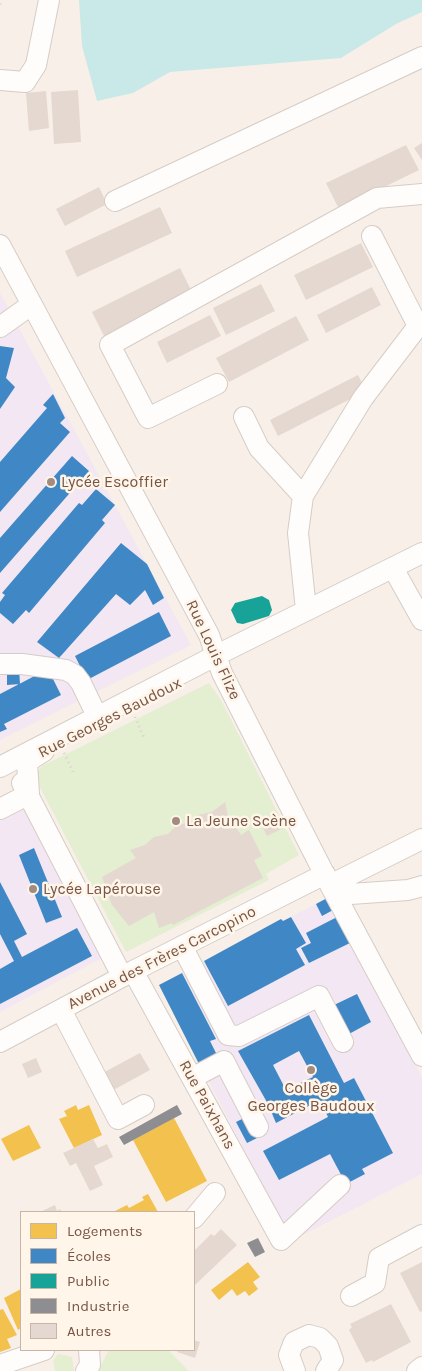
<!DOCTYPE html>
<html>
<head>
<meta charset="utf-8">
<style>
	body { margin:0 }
	#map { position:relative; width:422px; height:1371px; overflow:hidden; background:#f8f0e8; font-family:Karla,sans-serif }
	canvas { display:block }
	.legend { position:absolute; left:20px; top:1211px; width:175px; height:140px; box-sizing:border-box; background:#fff5e9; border:1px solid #c9b5a8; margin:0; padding:6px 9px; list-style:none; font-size:15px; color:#775547 }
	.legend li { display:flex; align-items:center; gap:10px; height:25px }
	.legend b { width:25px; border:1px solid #c9b5a8 }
</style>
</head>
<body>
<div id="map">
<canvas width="422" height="1371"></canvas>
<ul class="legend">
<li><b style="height:14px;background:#f2c14e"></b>Logements</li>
<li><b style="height:14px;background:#3f88c5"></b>Écoles</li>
<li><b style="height:14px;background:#17a398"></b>Public</li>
<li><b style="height:14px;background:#8d8d92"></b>Industrie</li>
<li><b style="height:14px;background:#e4d8d0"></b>Autres</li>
</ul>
</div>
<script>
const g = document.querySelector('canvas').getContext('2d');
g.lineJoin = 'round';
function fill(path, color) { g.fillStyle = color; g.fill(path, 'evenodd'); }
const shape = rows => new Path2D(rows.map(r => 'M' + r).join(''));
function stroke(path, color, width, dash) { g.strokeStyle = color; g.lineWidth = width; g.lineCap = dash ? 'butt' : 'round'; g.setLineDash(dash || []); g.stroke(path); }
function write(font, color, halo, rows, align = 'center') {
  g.font = font + ' Karla,sans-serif'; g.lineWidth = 5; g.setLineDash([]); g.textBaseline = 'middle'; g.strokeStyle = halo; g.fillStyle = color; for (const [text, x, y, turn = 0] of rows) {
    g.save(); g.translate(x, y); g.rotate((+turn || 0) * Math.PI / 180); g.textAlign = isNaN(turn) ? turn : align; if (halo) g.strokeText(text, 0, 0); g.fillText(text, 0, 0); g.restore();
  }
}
const education = shape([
	[0,293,191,645,0,740],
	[14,790,102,958,0,1012,0,797],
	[329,897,422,1077,422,1174,291,1241,159,985,281,919,283,921]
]);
const green = shape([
	[209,683,221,700,299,855,266,874,269,880,126,952,34,776,42,766],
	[109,1350,168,1350,189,1371,98,1371],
	[58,1354,72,1357,74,1371,55,1371,53,1361]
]);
const water = shape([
	[79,0,422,0,422,12,396,24,341,58,170,72,133,93,97,101,82,46]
]);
const homes = shape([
	[76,1105,78,1110,89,1105,102,1135,74,1148,59,1119,67,1116,64,1111],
	[174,1118,207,1181,166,1202,133,1140],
	[29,1125,41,1148,13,1161,1,1139],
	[148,1194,158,1212,113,1212,127,1205,129,1208,144,1200,142,1197],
	[248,1262,260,1277,253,1282,258,1289,249,1296,245,1291,237,1296,232,1289,219,1300,211,1290],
	[21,1289,21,1328,18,1330,4,1298],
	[3,1309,17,1335,7,1339,11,1348,0,1352,0,1310]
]);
const schools = shape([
	[0,346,14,348,6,378,15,387,0,409],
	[53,394,65,418,60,423,70,432,0,512,0,462,47,408,43,405],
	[72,456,89,471,0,573,0,538],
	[96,489,115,505,102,520,105,523,29,613,26,610,13,624,0,613,0,602,5,595,2,593,79,503,82,505],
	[121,543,147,564,164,598,153,605,145,590,130,605,116,594,59,658,37,642],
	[159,612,171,636,87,680,75,656],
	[7,668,19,668,20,684,7,685],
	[48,669,61,695,4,724,7,729,0,732,0,694],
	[34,848,62,917,46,923,19,855],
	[0,882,27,934,14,941,22,957,77,928,92,956,0,1004,0,969,14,961,0,934],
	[329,897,335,909,322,916,316,904],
	[339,916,352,942,309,963,301,948,311,943,306,933],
	[291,917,306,943,296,949,305,965,228,1006,204,961,281,919,283,921],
	[182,973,216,1039,210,1041,217,1055,199,1064,159,985],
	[357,994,371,1022,349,1034,334,1005],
	[309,1015,344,1083,354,1078,393,1153,362,1169,365,1174,346,1184,330,1154,279,1180,263,1151,328,1117,320,1100,276,1123,268,1104,238,1051],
	[299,1051,313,1077,286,1090,273,1065],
	[246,1117,257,1138,247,1143,236,1122]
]);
const public = shape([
	[262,596,269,600,272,610,269,616,243,624,237,623,231,610,235,603]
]);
const industry = shape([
	[177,1105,182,1114,124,1145,119,1137],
	[258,1238,265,1252,255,1257,247,1243]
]);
const building = shape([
	[78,90,81,142,54,144,51,92],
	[46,91,49,128,29,131,26,93],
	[422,143,422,160,414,148],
	[406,145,419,170,339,209,326,183],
	[99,187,107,204,65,226,56,209],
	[160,207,172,233,77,277,65,251],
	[361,243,373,267,306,300,294,275],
	[180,268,193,294,105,338,92,312],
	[261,284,275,311,226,335,213,308],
	[372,287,381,305,326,333,317,315],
	[210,315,221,336,167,363,157,342],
	[296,316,309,340,229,382,216,358],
	[358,375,366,391,278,436,270,420],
	[225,802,228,816,241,835,249,830,262,856,254,860,263,878,173,925,172,923,159,928,154,912,129,926,112,905,102,877,136,858,130,850,145,845,154,837,168,834,176,826,190,822,197,815,212,812],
	[279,815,285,827,267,836,261,824],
	[140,1053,150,1070,108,1093,99,1075],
	[36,1058,42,1072,28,1078,22,1064],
	[93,1139,98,1148,107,1144,113,1157,94,1166,103,1185,90,1191,76,1163,70,1166,63,1153],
	[55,1205,57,1211,60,1209,62,1212,40,1212],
	[221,1229,237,1245,194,1286,194,1251,211,1234,214,1236],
	[422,1262,422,1311,420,1312,400,1273],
	[391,1304,411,1342,373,1362,372,1360,366,1363,349,1330,352,1327,350,1324],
	[194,1340,200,1342,195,1358,177,1352,178,1350,194,1350]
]);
const path = shape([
	[0,4,2,0],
	[135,717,144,738],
	[64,753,74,774]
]);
const minor = shape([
	[0,80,25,82,36,65,49,0],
	[115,201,422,57],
	[372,236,418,326],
	[0,245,209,635,222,673,330,885,422,1056],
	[0,327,31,305],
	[217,384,148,418,110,345,377,198,422,194],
	[244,417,259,448,303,496],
	[393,568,422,620],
	[306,610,298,533,303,496,363,398,418,326,422,323],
	[0,664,22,664,66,670,75,675,81,683,97,716],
	[0,767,215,656,422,553],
	[22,783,122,976],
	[29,794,27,762,44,751],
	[0,809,29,794],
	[330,885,422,839],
	[336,895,408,890,422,886],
	[182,946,228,1035,239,1036,319,996,343,1042],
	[133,971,281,1240,340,1185],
	[61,1010,118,1119,144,1105],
	[0,1042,133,971,325,874],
	[192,1078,224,1061,258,1127],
	[194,1218,215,1193],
	[351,1296,375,1283,379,1258,422,1235],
	[0,1365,44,1350],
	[86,1371,90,1365,89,1350],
	[295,1371,289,1355,294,1342,309,1335,320,1338,328,1346,333,1360,326,1371],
	[417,1371,422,1367]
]);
const markers = [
	[51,482,5,"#a48b7f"],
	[176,821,5,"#a48b7f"],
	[33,889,5,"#a48b7f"],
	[311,1070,5,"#a48b7f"]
];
const poiNames = [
	["Lycée Escoffier",61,482],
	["La Jeune Scène",186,821],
	["Lycée Lapérouse",43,889],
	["Collège",311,1088,"center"],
	["Georges Baudoux",311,1106,"center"]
];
const streetNames = [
	["Rue Louis Flize",213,650,65],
	["Rue Georges Baudoux",110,718,-27],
	["Avenue des Frères Carcopino",162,958,-27],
	["Rue Paixhans",207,1105,61]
];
fill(education, '#f2e7f2');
fill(green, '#e4eed1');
fill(water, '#c9e8e8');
fill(homes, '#f2c14e');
fill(schools, '#3f88c5');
fill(public, '#17a398');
fill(industry, '#8d8d92');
fill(building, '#e4d8d0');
stroke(minor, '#d6ccc5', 22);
stroke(path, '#dad0cb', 3, [1, 4]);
stroke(minor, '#fefdfc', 20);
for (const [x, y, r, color] of markers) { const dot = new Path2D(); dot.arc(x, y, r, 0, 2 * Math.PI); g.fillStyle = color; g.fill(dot); stroke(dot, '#fff5e9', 2); }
write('16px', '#775547', '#fff5e9', poiNames, 'left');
write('16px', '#775547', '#fff5e9', streetNames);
</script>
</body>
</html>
